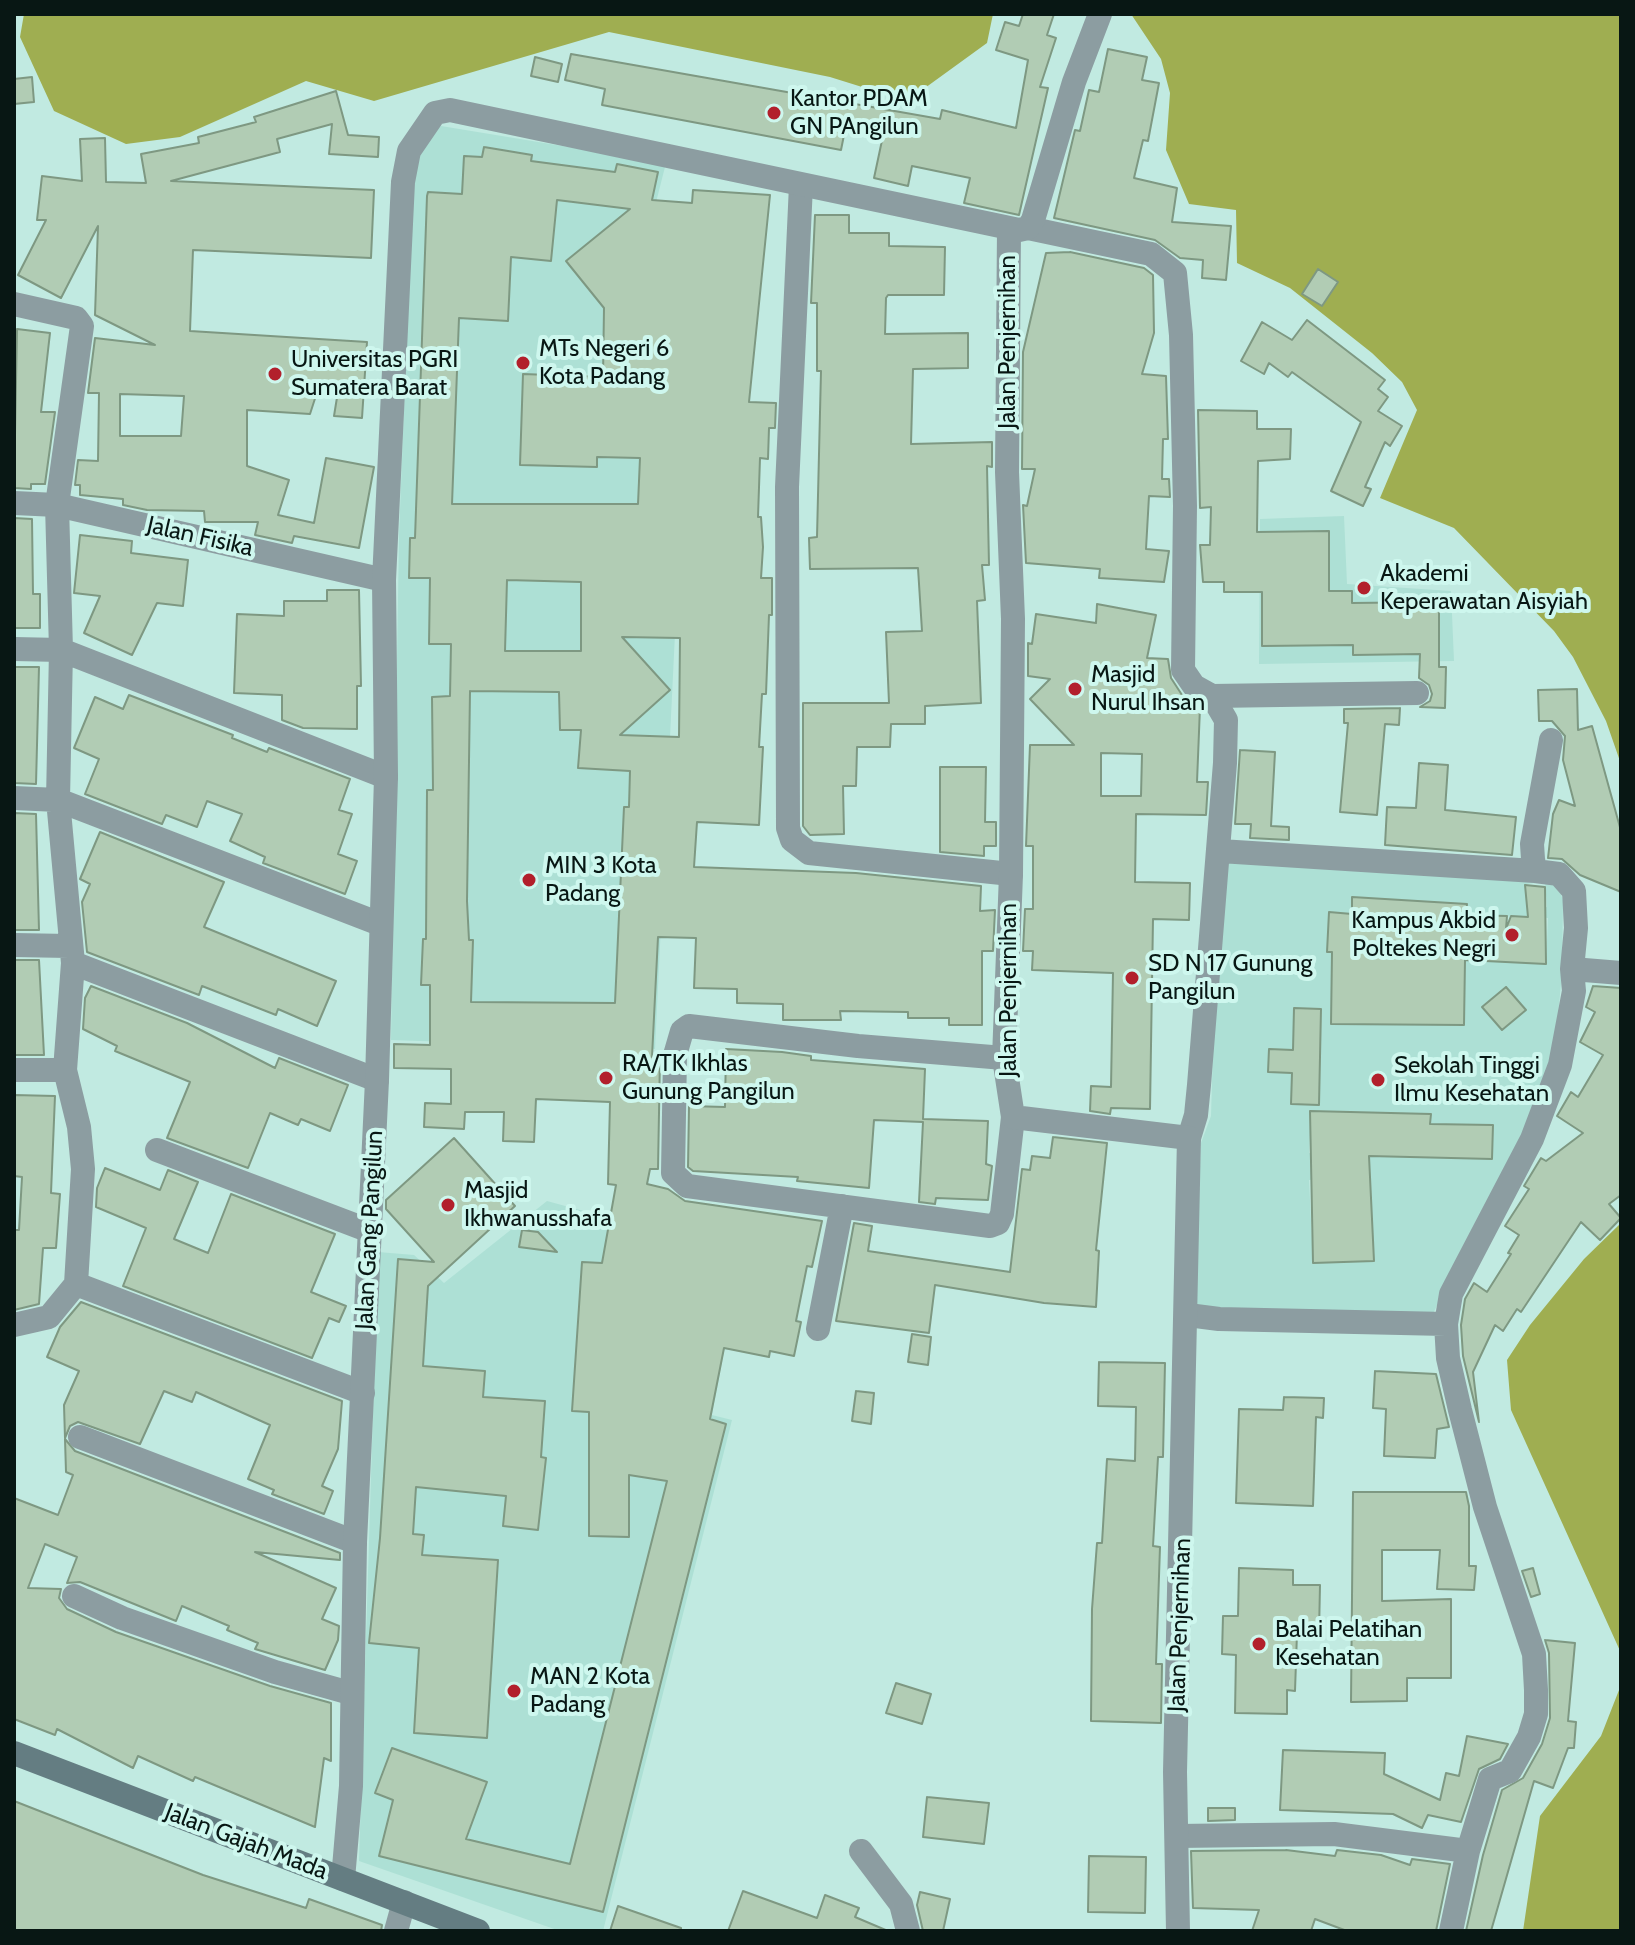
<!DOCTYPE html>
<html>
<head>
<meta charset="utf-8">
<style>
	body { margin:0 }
	#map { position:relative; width:1635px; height:1945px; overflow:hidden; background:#c1eae1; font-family:Cabin,sans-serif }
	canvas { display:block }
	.frame { position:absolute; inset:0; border:16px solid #081714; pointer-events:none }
</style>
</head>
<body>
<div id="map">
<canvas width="1635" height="1945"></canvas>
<div class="frame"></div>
</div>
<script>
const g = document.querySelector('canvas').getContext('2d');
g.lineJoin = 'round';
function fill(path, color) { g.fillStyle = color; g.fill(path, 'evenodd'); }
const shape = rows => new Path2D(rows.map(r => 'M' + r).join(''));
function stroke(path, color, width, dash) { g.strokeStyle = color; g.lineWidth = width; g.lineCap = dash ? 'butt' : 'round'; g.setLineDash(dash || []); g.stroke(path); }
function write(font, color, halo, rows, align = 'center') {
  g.font = font + ' Cabin,sans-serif'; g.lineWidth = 8; g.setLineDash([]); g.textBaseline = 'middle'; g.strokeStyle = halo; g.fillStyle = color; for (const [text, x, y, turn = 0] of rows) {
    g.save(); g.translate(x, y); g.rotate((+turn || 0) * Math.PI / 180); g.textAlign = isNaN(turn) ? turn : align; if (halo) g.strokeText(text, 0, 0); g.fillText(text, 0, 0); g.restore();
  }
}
const built = shape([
	[441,126,666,163,649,230,677,592,655,1049,391,1040,399,535,414,156,425,135],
	[1344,516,1347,584,1451,591,1454,661,1259,664,1260,519],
	[1262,532,1329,532,1329,645,1262,646],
	[1439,602,1439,654,1353,655,1353,603],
	[1226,855,1557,880,1563,901,1562,973,1555,1048,1526,1137,1475,1226,1431,1318,1194,1310,1201,1143,1211,1116,1216,945],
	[1545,882,1547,907,1528,910,1525,884],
	[1352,898,1467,904,1463,959,1327,952,1329,913,1352,914],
	[1477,915,1548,918,1546,963,1475,951],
	[1331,985,1464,986,1464,1024,1331,1023],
	[1506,987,1525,1009,1483,1007],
	[1431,1115,1430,1124,1492,1125,1492,1159,1309,1153,1311,1118],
	[1370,1176,1374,1260,1313,1263,1309,1180],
	[547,1201,609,1218,744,1246,712,1415,732,1420,603,1931,560,1931,359,1861,378,1252,414,1255,444,1283]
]);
const forest = shape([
	[24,14,993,14,987,43,907,101,830,77,609,32,374,101,306,81,180,137,126,144,54,111,20,37],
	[1131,14,1621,14,1621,764,1606,721,1573,657,1554,631,1454,528,1380,498,1417,410,1402,382,1372,353,1290,288,1237,263,1236,210,1189,204,1166,150,1170,93,1161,59],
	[1621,1223,1621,1653,1511,1410,1507,1360,1530,1325,1584,1259],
	[1621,1685,1621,1931,1523,1931,1540,1816,1601,1736]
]);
const building = shape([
	[1023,14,1054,14,1047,35,1056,38,1040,87,1048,88,1019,215,964,203,970,178,912,166,908,186,874,178,884,131,846,125,841,150,602,105,605,89,565,80,571,54,940,119,942,110,1016,128,1028,60,996,50,1005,22,1019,26,1023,14],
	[1108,49,1147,57,1142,80,1159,83,1148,141,1143,140,1134,178,1177,188,1172,222,1231,226,1226,280,1202,278,1203,260,1180,258,1155,240,1054,218,1075,130,1080,131,1089,90,1099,92,1108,49],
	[535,57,562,64,558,82,531,76,535,57],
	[32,77,34,102,14,104,14,79,32,77],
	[336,91,348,135,379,137,378,157,329,154,332,124,277,139,280,152,171,181,374,190,371,258,193,250,190,331,367,342,362,418,334,416,339,385,321,380,310,414,247,410,247,466,289,480,278,515,314,523,326,458,374,467,359,548,294,536,292,543,255,535,258,522,205,522,204,511,147,510,123,505,123,499,80,495,80,485,75,485,78,460,98,461,99,393,88,393,95,338,155,345,95,315,98,226,61,298,18,275,46,220,37,220,42,176,82,181,80,139,105,138,106,182,146,183,141,154,199,143,198,137,256,122,254,117,336,91],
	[120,394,184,396,181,436,120,436,120,394],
	[484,147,532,155,531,161,615,172,617,164,658,172,652,200,692,203,693,190,770,195,749,402,776,403,775,428,769,428,768,459,760,458,758,517,761,517,763,547,761,578,772,578,772,615,769,615,766,694,762,694,759,747,763,747,759,825,697,822,694,867,856,873,981,886,980,911,995,910,993,951,982,951,982,1025,949,1025,949,1018,908,1018,908,1012,840,1011,841,1020,783,1020,783,1004,737,1003,737,989,694,988,696,938,658,937,652,1057,660,1057,658,1169,650,1169,647,1184,668,1189,685,1201,822,1221,812,1267,807,1266,796,1321,801,1322,794,1356,770,1351,769,1357,724,1348,710,1419,726,1424,603,1912,379,1856,393,1800,375,1793,392,1748,487,1782,466,1839,570,1864,667,1481,629,1475,629,1537,589,1536,589,1412,572,1411,582,1262,602,1263,616,1185,608,1184,610,1102,536,1099,534,1142,503,1141,504,1112,465,1112,464,1129,424,1127,425,1103,451,1104,451,1069,394,1068,394,1044,430,1045,430,985,421,985,423,939,426,939,427,790,433,790,432,697,450,696,451,644,429,644,430,578,409,578,410,538,415,538,427,196,428,192,462,194,464,156,482,157,484,147],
	[557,200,630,209,566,261,604,308,603,377,523,374,520,465,597,467,597,457,640,458,638,504,452,504,459,318,508,321,511,257,551,261,557,200],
	[507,580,581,582,581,651,505,651,507,580],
	[622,637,680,638,679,737,620,735,670,690,622,637],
	[470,691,559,692,560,730,581,730,578,768,630,771,629,807,624,807,615,1003,471,1002,473,940,469,940,467,901,470,691],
	[815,215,849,215,849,233,889,233,889,246,945,247,944,295,888,295,886,298,885,334,968,333,968,368,913,369,911,444,992,442,992,467,987,466,989,565,982,565,985,600,977,601,981,703,925,706,925,724,891,724,890,747,857,747,856,786,843,786,844,834,810,835,803,826,803,703,889,703,886,632,922,631,918,568,810,569,809,538,817,537,821,371,817,371,817,303,811,303,815,215],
	[1070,252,1144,268,1153,275,1154,333,1142,374,1166,376,1168,439,1163,439,1162,479,1169,479,1170,497,1149,496,1146,549,1169,551,1164,582,1099,578,1100,569,1026,563,1023,505,1027,506,1035,469,1022,469,1023,352,1046,253,1070,252],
	[1318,269,1338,282,1322,306,1302,294,1318,269],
	[1307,320,1385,380,1378,389,1388,397,1378,411,1402,426,1390,446,1385,442,1365,487,1371,489,1363,506,1331,491,1361,422,1292,372,1288,377,1269,363,1264,374,1241,361,1262,322,1292,340,1307,320],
	[17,329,50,333,41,412,55,412,45,484,31,484,31,489,14,488,17,329],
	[1198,410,1257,411,1257,429,1291,429,1290,459,1258,461,1257,532,1329,531,1329,591,1352,591,1352,603,1439,602,1439,667,1446,667,1445,708,1420,707,1430,701,1432,694,1429,685,1419,678,1420,654,1353,655,1353,645,1262,646,1262,592,1224,592,1224,582,1203,582,1200,545,1210,545,1211,507,1200,508,1198,410],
	[14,518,32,519,33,594,40,594,40,628,14,628,14,518],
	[80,535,132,541,131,553,188,560,183,606,157,603,132,655,84,633,100,596,74,593,80,535],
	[327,590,359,590,361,686,357,686,357,729,303,728,282,720,282,695,234,693,237,614,284,616,284,601,327,601,327,590],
	[1097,604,1156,615,1147,658,1168,659,1171,678,1182,695,1200,707,1197,782,1208,782,1206,815,1136,814,1135,882,1190,883,1189,920,1153,919,1150,1109,1111,1108,1110,1114,1090,1111,1091,1086,1111,1087,1113,973,1032,970,1033,951,1023,951,1025,909,1033,909,1033,846,1026,846,1030,745,1074,745,1030,699,1050,679,1028,676,1028,643,1032,644,1036,614,1096,623,1097,604],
	[1101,753,1142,754,1141,796,1101,796,1101,753],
	[14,667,39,667,36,784,14,783,14,667],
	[1577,689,1578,730,1592,726,1621,831,1621,892,1580,875,1562,859,1548,858,1553,814,1559,800,1575,806,1563,760,1565,736,1552,721,1539,721,1538,690,1577,689],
	[129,695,233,735,232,738,267,752,269,748,350,779,339,810,352,814,338,854,357,861,345,894,263,863,265,857,230,841,242,814,207,801,197,827,166,815,162,824,85,794,99,759,74,748,95,697,123,709,129,695],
	[1400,708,1399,725,1385,724,1377,815,1340,812,1348,723,1344,723,1344,709,1400,708],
	[1240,750,1275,752,1271,826,1289,827,1289,840,1250,838,1251,824,1235,824,1240,750],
	[1419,763,1448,765,1445,810,1516,817,1512,855,1385,845,1387,807,1416,808,1419,763],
	[940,767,986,767,985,822,996,822,996,846,984,846,984,856,940,852,940,767],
	[14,813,36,814,39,930,14,930,14,813],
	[100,832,224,882,204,927,336,981,317,1026,278,1009,276,1015,202,986,199,995,87,952,82,902,90,884,80,879,100,832],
	[1525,885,1545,887,1546,964,1465,960,1464,1025,1331,1024,1332,952,1327,952,1329,912,1352,914,1352,897,1467,904,1466,915,1507,916,1506,929,1511,916,1528,917,1525,885],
	[14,960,39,960,44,1055,14,1055,14,960],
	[91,986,187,1023,275,1068,279,1058,348,1085,330,1131,301,1119,298,1125,270,1113,248,1168,167,1138,190,1082,115,1051,117,1046,83,1029,85,998,91,986],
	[1593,986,1621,988,1621,1195,1609,1204,1621,1218,1600,1240,1581,1222,1521,1312,1517,1309,1503,1331,1495,1325,1473,1372,1479,1422,1463,1356,1461,1325,1465,1299,1474,1283,1487,1292,1511,1254,1508,1253,1519,1235,1505,1226,1529,1189,1524,1186,1541,1158,1546,1161,1583,1133,1557,1116,1571,1092,1578,1097,1603,1055,1580,1042,1595,1012,1586,1007,1593,986],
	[1506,987,1526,1010,1502,1030,1482,1007,1506,987],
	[1294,1008,1321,1009,1319,1105,1291,1104,1292,1073,1268,1072,1269,1049,1293,1050,1294,1008],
	[726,1049,782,1052,811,1056,811,1060,925,1069,923,1119,988,1121,986,1164,992,1166,988,1200,936,1198,935,1204,919,1202,923,1122,874,1120,869,1188,797,1181,798,1177,693,1171,688,1167,689,1106,725,1107,726,1049],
	[14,1095,55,1096,51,1193,60,1194,56,1248,43,1248,39,1304,14,1310,14,1230,19,1230,22,1177,14,1176,14,1095],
	[1310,1111,1431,1114,1430,1124,1493,1125,1492,1159,1369,1156,1374,1261,1313,1263,1310,1111],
	[1053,1137,1107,1143,1096,1250,1099,1251,1096,1307,1044,1303,935,1285,929,1333,836,1321,854,1223,872,1226,868,1251,1010,1272,1022,1169,1030,1170,1032,1156,1050,1158,1053,1137],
	[454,1138,515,1206,428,1286,423,1366,485,1371,483,1397,545,1401,541,1457,546,1458,538,1530,503,1526,506,1496,416,1487,413,1534,424,1535,422,1555,498,1560,487,1738,414,1733,419,1648,369,1643,380,1538,398,1259,434,1262,386,1209,386,1200,454,1138],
	[105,1168,160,1190,168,1170,198,1182,174,1239,208,1253,231,1194,335,1234,311,1292,346,1306,339,1322,329,1318,312,1358,123,1286,146,1228,96,1207,97,1188,105,1168],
	[522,1230,538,1232,557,1252,519,1247,522,1230],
	[81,1302,342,1401,338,1449,322,1486,333,1491,324,1514,272,1494,274,1490,248,1479,270,1425,196,1392,192,1402,164,1391,140,1444,78,1422,70,1426,65,1438,64,1405,79,1371,47,1357,60,1327,81,1302],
	[912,1334,931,1337,928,1365,908,1362,912,1334],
	[1099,1362,1165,1363,1163,1457,1158,1457,1153,1546,1160,1547,1156,1664,1162,1664,1161,1723,1091,1721,1092,1609,1097,1543,1102,1543,1107,1459,1135,1461,1136,1407,1098,1406,1099,1362],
	[1375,1371,1436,1374,1449,1427,1437,1429,1435,1458,1384,1456,1386,1409,1373,1408,1375,1371],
	[856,1391,874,1393,871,1424,852,1421,856,1391],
	[1284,1397,1324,1398,1323,1418,1316,1417,1313,1506,1236,1503,1239,1409,1283,1410,1284,1397],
	[65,1439,75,1451,340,1553,340,1560,255,1552,336,1588,322,1619,339,1626,338,1640,325,1670,255,1649,258,1643,227,1630,229,1626,182,1606,176,1621,80,1582,67,1583,77,1557,45,1544,28,1588,61,1589,59,1598,67,1609,116,1632,270,1686,331,1703,331,1761,324,1758,315,1827,195,1777,193,1781,138,1756,133,1768,57,1729,55,1735,14,1719,14,1498,58,1515,73,1475,66,1472,65,1439],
	[1353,1492,1466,1492,1469,1506,1469,1566,1476,1566,1474,1590,1437,1589,1440,1550,1382,1550,1382,1601,1451,1599,1451,1678,1407,1678,1407,1701,1351,1702,1353,1492],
	[1239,1568,1293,1570,1293,1585,1320,1585,1319,1633,1297,1633,1295,1691,1287,1690,1287,1714,1235,1713,1236,1655,1222,1654,1223,1616,1238,1616,1239,1568],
	[1533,1568,1540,1594,1531,1597,1522,1571,1533,1568],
	[1545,1640,1575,1643,1568,1721,1576,1722,1574,1748,1568,1748,1553,1788,1534,1781,1491,1931,1466,1931,1483,1855,1502,1790,1523,1778,1542,1744,1550,1718,1549,1653,1545,1640],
	[896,1683,931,1694,922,1724,886,1713,896,1683],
	[1467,1736,1508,1744,1500,1759,1479,1769,1461,1822,1428,1815,1422,1828,1393,1814,1280,1810,1283,1750,1385,1753,1384,1774,1440,1800,1446,1773,1459,1776,1467,1736],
	[927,1797,989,1803,984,1844,923,1837,927,1797],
	[14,1801,203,1875,306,1908,309,1899,382,1925,381,1931,14,1931,14,1801],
	[1208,1808,1235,1808,1235,1820,1208,1821,1208,1808],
	[1286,1850,1335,1856,1337,1850,1381,1855,1410,1865,1412,1859,1450,1864,1436,1931,1347,1931,1315,1919,1311,1931,1252,1931,1259,1910,1193,1908,1191,1851,1286,1850],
	[1089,1856,1146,1857,1145,1913,1088,1912,1089,1856],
	[743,1891,817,1918,825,1895,859,1908,855,1917,888,1931,728,1931,743,1891],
	[920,1892,950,1899,943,1931,923,1931,917,1905,920,1892],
	[618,1906,681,1928,681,1931,610,1931,618,1906]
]);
const minor = shape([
	[801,185,787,487,788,828,792,840,809,853,1011,874],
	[1028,228,1151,254,1175,273,1181,335,1185,506,1183,670,1194,686,1212,696,1417,693],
	[14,304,76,318,82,326,57,505,61,650,58,800,73,963,65,1070,79,1127,83,1169,76,1284,49,1317,14,1325],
	[14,503,57,505,384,580],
	[14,649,61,650,386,777],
	[1551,740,1532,844,1533,859,1535,871,1559,874,1574,891,1576,928,1572,969],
	[14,798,58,800,380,924],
	[1220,851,1535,871],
	[14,945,69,946],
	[73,963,377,1080],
	[1004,1058,858,1046,689,1026,682,1031,675,1055,673,1173,687,1186,990,1226,998,1223,1002,1214,1013,1117],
	[14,1070,65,1070],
	[1189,1138,1196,1115,1199,1085,1225,763,1226,720,1212,696],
	[157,1150,370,1231],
	[76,1284,363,1393],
	[1188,1315,1219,1319,1446,1324,1451,1294,1532,1139,1560,1065,1574,991,1572,969,1621,973],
	[1446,1324,1448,1358,1460,1410,1485,1507,1534,1654,1536,1690,1536,1714,1529,1737,1510,1771,1490,1779,1468,1851],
	[818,1329,842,1206],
	[80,1437,355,1542],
	[74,1596,122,1618,275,1672,350,1693],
	[1177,1836,1334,1834,1468,1851,1451,1931],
	[861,1851,901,1904,908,1931],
	[396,1931,404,1902]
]);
const tertiary = shape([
	[1009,229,1007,472,1013,619,1011,874,1004,1058,1013,1117,1189,1138,1175,1772,1178,1931],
	[343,1879,351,1786,355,1542,377,1080,386,777,384,580,403,182,409,151,435,113,450,110,1019,230,1028,228,1033,220,1074,82,1100,14]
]);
const secondary = shape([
	[14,1753,478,1931]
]);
const markers = [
	[774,113,8,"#b2202c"],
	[523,363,8,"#b2202c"],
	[275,374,8,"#b2202c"],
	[1364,588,8,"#b2202c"],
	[1075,689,8,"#b2202c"],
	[529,880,8,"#b2202c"],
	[1512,935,8,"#b2202c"],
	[1132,978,8,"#b2202c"],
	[606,1078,8,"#b2202c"],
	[1378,1080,8,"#b2202c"],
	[448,1205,8,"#b2202c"],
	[1259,1644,8,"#b2202c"],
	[514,1691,8,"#b2202c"]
];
const poiNames = [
	["Kantor PDAM",790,99],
	["GN PAngilun",790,127],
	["MTs Negeri 6",539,349],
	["Kota Padang",539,377],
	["Universitas PGRI",291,360],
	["Sumatera Barat",291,388],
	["Akademi",1380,574],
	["Keperawatan Aisyiah",1380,602],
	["Masjid",1091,675],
	["Nurul Ihsan",1091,703],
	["MIN 3 Kota",545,866],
	["Padang",545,894],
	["Kampus Akbid",1496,921,"right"],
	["Poltekes Negri",1496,949,"right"],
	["SD N 17 Gunung",1148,964],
	["Pangilun",1148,992],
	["RA/TK Ikhlas",622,1064],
	["Gunung Pangilun",622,1092],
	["Sekolah Tinggi",1394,1066],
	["Ilmu Kesehatan",1394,1094],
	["Masjid",464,1191],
	["Ikhwanusshafa",464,1219],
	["Balai Pelatihan",1275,1630],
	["Kesehatan",1275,1658],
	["MAN 2 Kota",530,1677],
	["Padang",530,1705]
];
const streetNames = [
	["Jalan Penjernihan",1008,342,-90],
	["Jalan Fisika",200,537,13],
	["Jalan Penjernihan",1009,990,-90],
	["Jalan Gang Pangilun",370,1230,-87],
	["Jalan Penjernihan",1180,1625,-88],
	["Jalan Gajah Mada",246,1842,21]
];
fill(built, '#ade0d5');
fill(forest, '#9fae51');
fill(building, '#b1ccb4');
stroke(building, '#7e9882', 2);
stroke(minor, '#8c9da1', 24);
stroke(tertiary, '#8c9da1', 24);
stroke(secondary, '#647d82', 24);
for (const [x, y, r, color] of markers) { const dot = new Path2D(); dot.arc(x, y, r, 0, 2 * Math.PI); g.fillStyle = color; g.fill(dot); stroke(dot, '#cef7ee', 3); }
write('24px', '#081714', '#cef7ee', poiNames, 'left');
write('24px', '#081714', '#cef7ee', streetNames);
</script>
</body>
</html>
